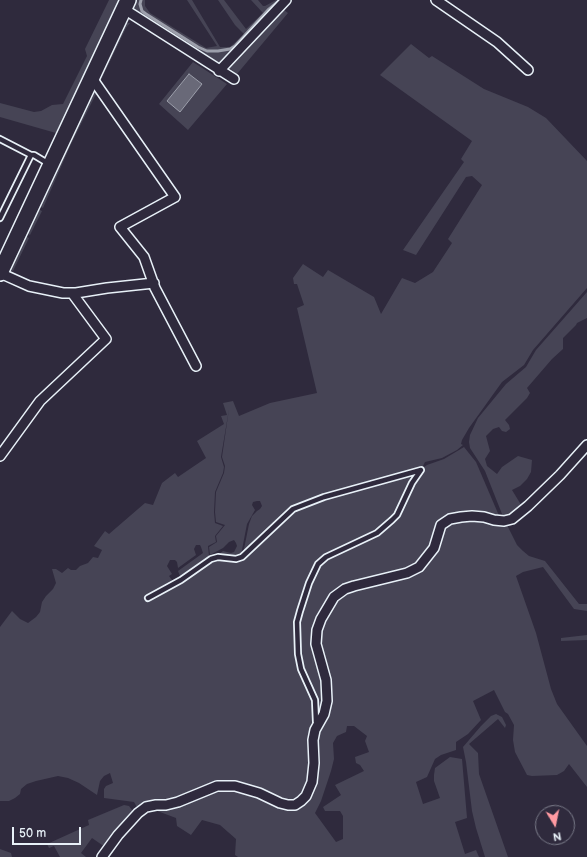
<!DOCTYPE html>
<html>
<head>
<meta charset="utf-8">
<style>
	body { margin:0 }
	#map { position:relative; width:587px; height:857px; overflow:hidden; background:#2f2a3d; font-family:"Balsamiq Sans",sans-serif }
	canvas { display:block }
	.north { position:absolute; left:535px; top:805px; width:40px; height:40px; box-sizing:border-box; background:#2f2a3d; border:1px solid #797a88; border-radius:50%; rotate:170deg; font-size:11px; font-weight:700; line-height:16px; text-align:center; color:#e8f1f8 }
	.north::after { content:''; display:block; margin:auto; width:14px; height:18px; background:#ff9aa2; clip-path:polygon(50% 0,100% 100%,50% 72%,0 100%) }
	.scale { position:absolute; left:12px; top:827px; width:69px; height:18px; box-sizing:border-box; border:2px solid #e8f1f8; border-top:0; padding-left:5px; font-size:12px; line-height:14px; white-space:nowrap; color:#e8f1f8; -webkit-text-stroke:3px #2f2a3d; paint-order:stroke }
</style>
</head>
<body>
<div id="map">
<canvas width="587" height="857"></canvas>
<div class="north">N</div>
<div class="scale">50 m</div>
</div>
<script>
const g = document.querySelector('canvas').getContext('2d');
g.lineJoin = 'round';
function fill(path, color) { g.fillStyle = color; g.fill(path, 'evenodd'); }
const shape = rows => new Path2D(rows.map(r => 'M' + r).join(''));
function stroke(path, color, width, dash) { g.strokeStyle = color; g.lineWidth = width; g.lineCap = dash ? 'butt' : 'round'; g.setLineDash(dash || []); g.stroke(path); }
const green = shape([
	[109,0,123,0,62,129,59,127,56,133,0,117,0,103,34,112,41,111,52,105,63,104,87,56,85,49],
	[134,0,141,0,139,4,141,11,198,47,207,51,218,51,230,50,235,47,268,11,280,0,220,65,136,13,131,6],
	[142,0,145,0,145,6,150,13,206,48,217,46,187,0,192,0,220,47,230,47,244,34,235,25,218,0,224,0,246,29,263,13,251,0,258,0,263,6,265,6,276,0,279,0,267,10,234,46,230,49,218,50,207,50,198,46,146,13,142,10,140,4],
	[284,10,288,13,237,74,228,67,281,11],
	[126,23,130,23,126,28,100,82,97,78,122,25],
	[411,44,429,58,432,56,484,89,528,107,546,118,587,161,587,288,533,350,524,365,502,382,469,428,462,440,461,444,463,445,457,450,442,458,425,462,422,468,413,471,292,508,243,554,249,524,252,516,257,511,260,509,262,506,260,501,257,501,253,502,252,505,255,510,247,524,241,555,236,558,218,555,223,551,231,553,234,552,237,546,236,543,234,540,229,542,223,548,210,555,209,547,217,542,216,536,225,525,216,522,215,512,216,492,224,473,225,466,222,457,229,409,228,402,233,401,239,416,270,403,317,393,297,308,304,305,297,284,294,284,293,278,303,264,323,277,328,270,374,297,381,314,402,278,415,283,433,272,452,243,448,239,482,185,472,176,466,177,416,255,403,250,464,162,461,159,472,141,380,75],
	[193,62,227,84,188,130,159,104],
	[93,86,97,92,71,144,43,208,37,205],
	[36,208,42,211,30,235,23,232],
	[22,235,29,238,13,271,7,269],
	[587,292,587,318,577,323,576,325,563,338,563,349,552,359,527,388,530,393,527,398,505,420,509,425,510,429,506,432,502,431,499,427,493,429,486,436,490,451,485,459,487,466,497,474,502,467,518,456,532,460,531,472,527,479,520,486,512,490,523,508,504,519,485,471,470,448,469,442,470,435,478,418,506,384,526,367,536,350],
	[228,402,229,409,221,457,224,467,223,473,215,492,214,512,215,523,223,526,215,536,216,542,208,546,209,556,180,576,178,571,203,553,201,547,200,545,196,545,194,549,196,555,178,568,177,562,175,560,170,560,167,566,172,574,169,576,172,580,147,595,148,599,211,561,219,558,236,561,294,510,324,498,417,473,395,514,381,529,336,549,325,556,317,563,298,610,296,654,314,701,315,708,311,767,304,794,293,802,285,801,237,784,193,794,138,809,134,802,104,798,104,789,106,786,113,783,110,773,104,776,100,781,97,795,79,783,68,778,58,776,36,781,27,784,21,789,20,794,15,798,9,801,0,801,0,627,12,611,20,619,28,623,36,617,40,612,42,602,46,596,53,589,56,583,52,569,56,569,62,573,68,568,71,570,76,570,80,566,88,563,93,557,98,558,102,550,94,546,105,531,109,534,145,503,153,505,162,483,175,473,178,477,206,458,197,441,224,424,221,416,227,415,223,403],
	[464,447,476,462,500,518,445,517,438,524,431,546,413,568,344,587,317,622,326,691,318,718,317,700,302,669,299,654,299,622,311,584,320,565,327,558,383,531,398,516,414,483,424,467,427,465,444,459],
	[451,520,476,520,490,524,506,523,517,545,523,551,529,556,545,561,579,604,587,604,587,611,574,609,543,567,523,572,516,576,536,633,551,689,557,704,587,746,587,787,569,764,564,771,557,775,532,776,527,775,515,752,513,740,514,725,508,714,505,712,494,690,473,701,481,720,468,734,456,742,456,750,441,755,435,759,427,777,416,782,423,804,440,798,434,781,434,775,435,768,450,757,462,759,467,818,455,822,465,854,476,850,479,857,238,857,235,855,236,839,220,825,202,820,191,835,177,826,176,818,152,809,222,788,243,791,277,806,306,802,314,739,326,714,321,638,324,621,342,595,355,587,385,583,423,570,427,566,434,552,440,531],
	[347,726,354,726,367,736,365,741,369,752,355,757,356,763,360,765,364,771,335,785,341,795,323,807,325,811,340,811,343,816,343,839,336,842,315,813,321,801,331,771,334,759,333,743,337,736,346,732],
	[587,635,587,640,561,641,561,638],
	[496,714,502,717,506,725,505,728,498,719,469,744,478,753,479,774,508,857,485,857,476,828,472,811,466,762,463,747,481,726,491,716],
	[124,805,129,806,132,810,133,814,105,847,92,838,81,853,86,857,60,857,54,846,49,848,47,844,89,825,88,820],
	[0,849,11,853,12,857,0,857]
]);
const water = shape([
	[189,74,202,84,180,112,167,101,189,74]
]);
const stream = shape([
	[141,0,140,4,142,11,146,14,198,47,207,51,218,51,230,49,235,46,268,10,280,0]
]);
const service = shape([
	[0,139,31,155,34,155,49,164],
	[0,218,31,155],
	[148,598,181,580,211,559,218,557,236,559,242,557,293,509,324,497,421,470,412,483,397,515,392,520,377,533,326,557,318,564,309,583,300,611,297,622,298,654,301,669,315,700,316,722]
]);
const minor = shape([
	[436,0,497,42,528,70],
	[124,9,234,79],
	[219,71,286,0],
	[92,78,175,197,120,227,144,257,155,288,196,366],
	[0,273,29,286,63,293,76,293,107,288,154,283],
	[0,456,40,401,106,339,72,293],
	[102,857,118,835,138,813,146,807,156,805,166,805,178,802,217,786,235,786,259,793,280,803,288,805,295,805,301,801,306,796,312,782,314,763,313,740,315,730,324,714,327,701,326,680,316,644,317,630,321,619,334,597,345,589,354,586,407,573,419,567,434,548,441,525,450,519,461,517,472,516,484,517,494,520,504,521,512,519,528,506,560,475,587,445]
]);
const primary = shape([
	[0,273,128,0]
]);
fill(green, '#464455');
fill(water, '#696978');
stroke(water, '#9c9fab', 1);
stroke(stream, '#9c9fab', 3);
stroke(service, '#e8f1f8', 8);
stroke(minor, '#e8f1f8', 12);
stroke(primary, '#e8f1f8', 18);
stroke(service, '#2f2a3d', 4.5);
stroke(minor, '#2f2a3d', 9);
stroke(primary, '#2f2a3d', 15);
</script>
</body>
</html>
